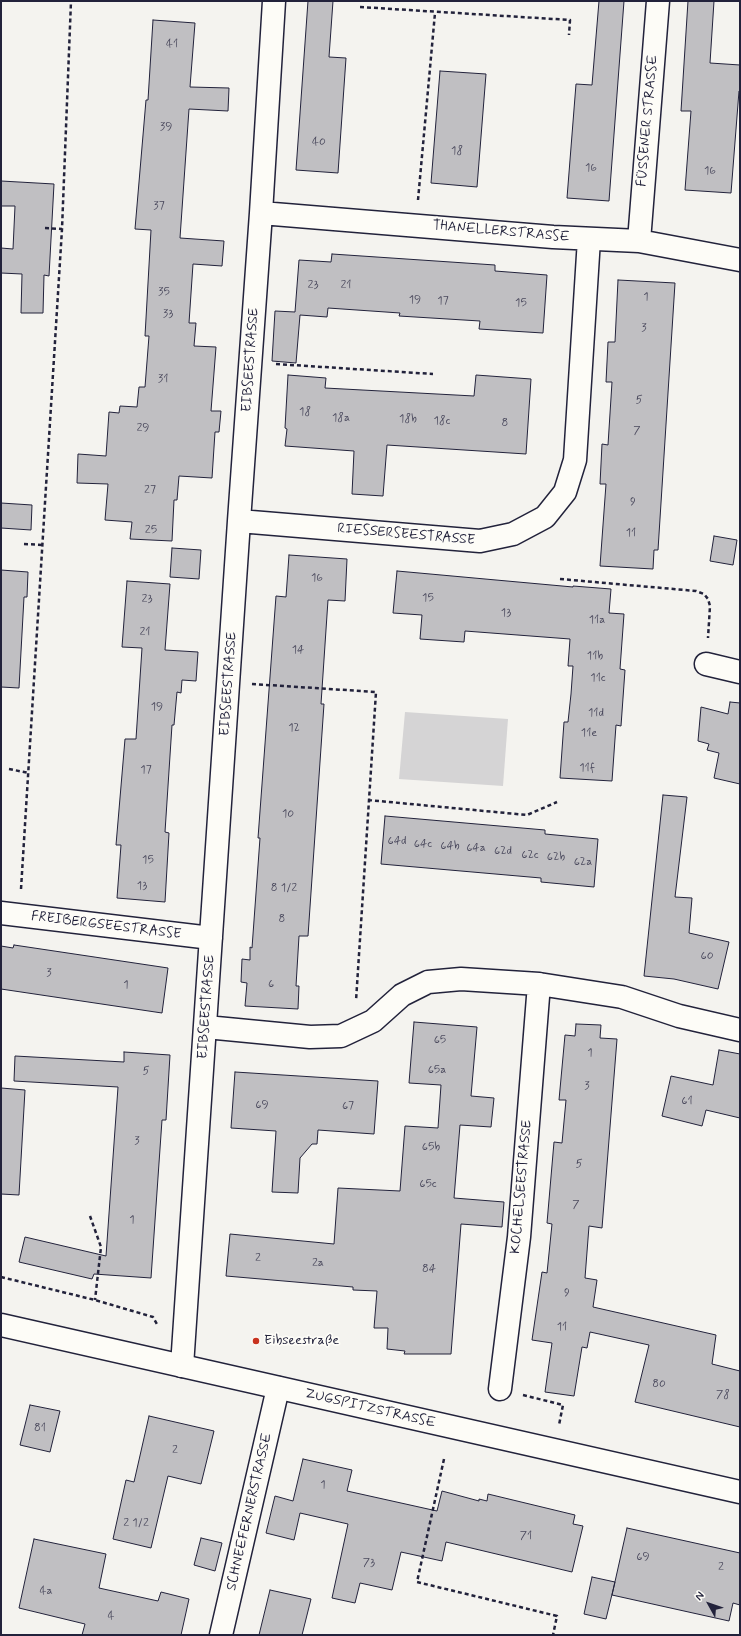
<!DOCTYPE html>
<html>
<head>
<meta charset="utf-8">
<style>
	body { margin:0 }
	#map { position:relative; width:741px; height:1636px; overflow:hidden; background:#f4f3ef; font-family:Mynerve,sans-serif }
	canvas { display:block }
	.frame { position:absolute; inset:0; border:2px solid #22223b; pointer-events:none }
	.north { position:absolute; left:689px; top:1584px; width:40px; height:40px; -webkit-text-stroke:3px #fdfcf7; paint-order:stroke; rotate:310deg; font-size:11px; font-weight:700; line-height:16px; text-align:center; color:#22223b }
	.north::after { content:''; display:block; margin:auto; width:14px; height:18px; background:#22223b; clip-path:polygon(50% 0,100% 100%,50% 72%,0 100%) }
</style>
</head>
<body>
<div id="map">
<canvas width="741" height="1636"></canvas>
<div class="frame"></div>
<div class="north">N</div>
</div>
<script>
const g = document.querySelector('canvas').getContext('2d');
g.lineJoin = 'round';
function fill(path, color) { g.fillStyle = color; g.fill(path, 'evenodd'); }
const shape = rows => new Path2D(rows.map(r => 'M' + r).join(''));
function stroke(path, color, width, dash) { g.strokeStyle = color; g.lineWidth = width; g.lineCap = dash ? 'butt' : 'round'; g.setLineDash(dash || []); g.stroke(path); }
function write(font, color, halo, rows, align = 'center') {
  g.font = font + ' Mynerve,sans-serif'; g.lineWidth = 3.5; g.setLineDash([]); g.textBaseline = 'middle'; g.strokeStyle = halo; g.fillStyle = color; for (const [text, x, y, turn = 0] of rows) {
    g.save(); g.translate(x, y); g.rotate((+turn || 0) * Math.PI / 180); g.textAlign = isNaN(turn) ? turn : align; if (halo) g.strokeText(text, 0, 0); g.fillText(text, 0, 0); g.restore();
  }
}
const green = shape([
	[405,712,508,719,503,786,399,779]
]);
const building = shape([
	[308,1,333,1,329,57,346,58,338,173,296,170,308,1],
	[599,1,624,1,609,201,567,198,576,84,592,85,599,1],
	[688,1,714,1,710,63,740,65,740,91,739,91,731,193,685,190,691,111,681,111,688,1],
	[153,20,195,23,190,87,229,88,228,111,189,109,180,238,224,241,222,266,193,264,189,323,196,323,194,346,216,347,211,411,221,411,219,432,215,432,212,478,179,476,177,500,174,500,172,541,130,539,132,522,105,520,108,484,77,483,78,454,106,456,109,412,119,413,120,406,137,407,139,387,145,387,149,336,145,336,151,230,135,229,146,100,148,100,153,20],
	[440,71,486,74,477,187,431,183,440,71],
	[1,181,54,184,49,276,44,275,43,313,21,313,22,274,1,273,1,248,13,249,15,206,1,206,1,181],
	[332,254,495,265,495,271,547,275,543,333,479,329,480,321,399,316,400,313,328,308,327,317,300,315,296,363,272,361,275,311,295,312,299,260,331,262,332,254],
	[618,280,675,283,658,550,654,550,653,569,600,566,606,484,600,484,602,444,608,445,612,382,606,382,608,342,615,342,618,280],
	[288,375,326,378,325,388,474,396,476,375,531,379,526,454,387,445,383,496,352,494,354,451,285,446,287,429,285,428,288,375],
	[1,503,32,505,31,530,1,528,1,503],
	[714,536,737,540,733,565,710,561,714,536],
	[172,548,201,550,199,579,170,577,172,548],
	[289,555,347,559,345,601,328,600,321,704,324,704,308,936,299,936,296,986,299,986,298,1009,245,1006,247,983,241,982,242,959,250,960,250,947,252,948,260,838,258,838,276,596,286,597,289,555],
	[1,570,28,572,27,597,24,597,19,688,1,687,1,570],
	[397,571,573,587,573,586,611,589,609,613,624,614,620,669,625,670,621,726,616,725,612,781,560,778,564,722,568,722,571,694,573,666,568,666,570,639,465,631,464,642,420,639,422,615,393,613,397,571],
	[127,581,170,584,165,650,198,652,196,681,182,680,181,693,177,692,174,725,172,725,165,832,169,833,165,902,117,898,121,845,116,845,125,739,136,739,142,648,122,647,127,581],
	[730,702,740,703,740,784,714,778,719,753,707,750,709,744,698,741,701,707,728,714,730,702],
	[663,795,687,797,675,897,692,898,689,933,729,942,718,989,674,979,644,976,663,795],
	[385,816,545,830,545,834,598,839,594,887,541,882,541,878,381,864,385,816],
	[14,945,168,968,162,1013,1,989,1,946,13,948,14,945],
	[414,1022,477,1027,471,1096,494,1098,491,1127,460,1125,454,1198,504,1202,502,1227,461,1224,451,1354,404,1354,405,1351,387,1349,388,1328,374,1328,377,1291,353,1290,353,1287,226,1276,230,1234,334,1244,338,1188,400,1191,405,1126,438,1128,441,1085,409,1083,414,1022],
	[576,1024,601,1025,600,1038,617,1039,602,1228,589,1226,585,1278,597,1280,593,1307,716,1335,712,1364,740,1371,740,1427,635,1402,649,1345,590,1332,587,1348,582,1347,574,1396,545,1392,552,1343,532,1340,542,1272,547,1273,552,1224,547,1223,554,1142,562,1143,566,1100,559,1100,565,1035,575,1036,576,1024],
	[719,1050,740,1054,740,1118,706,1110,702,1126,662,1116,671,1076,713,1085,719,1050],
	[124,1052,170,1055,166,1120,162,1120,151,1278,94,1274,92,1279,19,1262,25,1237,106,1256,118,1087,14,1081,15,1056,124,1062,124,1052],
	[235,1072,378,1081,374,1134,318,1130,317,1144,312,1144,300,1158,298,1193,272,1192,276,1131,231,1128,235,1072],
	[1,1088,25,1090,19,1195,1,1194,1,1088],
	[30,1405,60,1411,50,1452,20,1445,30,1405],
	[149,1416,214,1431,201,1484,168,1476,151,1548,113,1539,126,1480,134,1482,149,1416],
	[303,1459,352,1470,347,1491,437,1511,442,1491,479,1501,479,1499,487,1501,488,1494,575,1515,573,1524,583,1526,572,1572,446,1542,442,1561,401,1552,392,1590,360,1583,355,1603,332,1598,348,1524,300,1513,294,1540,266,1533,275,1496,293,1501,303,1459],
	[627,1528,740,1553,740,1605,733,1603,729,1621,612,1595,627,1528],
	[201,1538,222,1543,215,1571,194,1565,201,1538],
	[34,1539,106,1554,99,1588,158,1601,161,1592,189,1599,181,1635,82,1635,85,1624,19,1608,34,1539],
	[592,1577,615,1582,606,1619,584,1614,592,1577],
	[270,1590,311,1599,302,1635,259,1635,270,1590]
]);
const path = shape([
	[360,7,570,20,569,35],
	[418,200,435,13],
	[45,228,62,229],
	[276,364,433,374],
	[24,544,44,545],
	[560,579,696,591,704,594,708,599,710,606,708,638],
	[252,684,376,692,356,1001],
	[9,769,29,773],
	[368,800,527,815,557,802],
	[21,889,62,229,71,1],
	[90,1216,101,1247,95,1300],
	[1,1277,95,1300,153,1317,158,1326],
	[523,1395,563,1405,559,1425],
	[444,1459,417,1582,557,1616,553,1635]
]);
const minor = shape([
	[261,213,553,237,639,241,740,260],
	[639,241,658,1],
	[239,521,480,541,513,534,545,517,565,492,575,460,589,239],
	[706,664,740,672],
	[1,913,211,938],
	[206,1027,310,1037,341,1036,373,1021,402,995,428,982,461,979,539,984,622,997,679,1016,740,1030],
	[182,1366,239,521,261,213,274,1],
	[500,1389,519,1237,539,984],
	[221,1635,278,1388]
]);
const tertiary = shape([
	[1,1325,740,1492]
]);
const markers = [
	[256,1341,4,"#c8321e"]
];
const numberNames = [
	["41",172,44],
	["39",166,127],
	["40",319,142],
	["18",457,151],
	["16",591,168],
	["16",710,171],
	["37",159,206],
	["23",313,285],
	["21",346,285],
	["35",164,292],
	["1",646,297],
	["19",415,300],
	["17",443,301],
	["15",521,303],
	["33",168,314],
	["3",644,328],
	["31",163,379],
	["5",639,400],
	["18",305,412],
	["18a",341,418],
	["18b",408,419],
	["18c",442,421],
	["8",505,423],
	["29",143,428],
	["7",637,431],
	["27",150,490],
	["9",633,502],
	["25",151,530],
	["11",631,533],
	["16",317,578],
	["15",428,598],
	["23",147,599],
	["13",506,613],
	["11a",597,620],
	["21",145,632],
	["14",298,650],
	["11b",595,656],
	["11c",598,678],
	["19",157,707],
	["11d",596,713],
	["12",294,728],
	["11e",589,733],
	["11f",587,768],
	["17",146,770],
	["10",288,814],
	["64d",397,841],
	["64c",423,844],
	["64b",450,846],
	["64a",476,848],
	["62d",503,851],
	["62c",530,855],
	["62b",556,857],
	["15",148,860],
	["62a",583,862],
	["13",142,886],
	["8 1/2",284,888],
	["8",282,919],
	["60",707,956],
	["3",49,973],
	["6",271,984],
	["1",126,985],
	["65",440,1040],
	["1",590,1053],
	["65a",437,1070],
	["5",146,1071],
	["3",587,1086],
	["61",687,1101],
	["69",262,1105],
	["67",348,1106],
	["3",137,1141],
	["65b",431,1147],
	["5",579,1164],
	["65c",428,1184],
	["7",576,1205],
	["1",132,1220],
	["2",258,1258],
	["2a",318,1263],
	["84",429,1269],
	["9",567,1293],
	["11",562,1327],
	["80",659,1384],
	["78",723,1395],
	["81",40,1428],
	["2",175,1450],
	["1",323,1485],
	["2 1/2",136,1523],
	["71",526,1536],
	["69",643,1557],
	["73",369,1563],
	["2",721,1567],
	["4a",46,1591],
	["4",111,1616]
];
const streetNames = [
	["FÜSSENER STRASSE",648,121,-85],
	["THANELLERSTRASSE",501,232,5],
	["EIBSEESTRASSE",251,360,-86],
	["RIESSERSEESTRASSE",406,535,5],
	["EIBSEESTRASSE",229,684,-86],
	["FREIBERGSEESTRASSE",106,926,7],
	["EIBSEESTRASSE",207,1007,-86],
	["KOCHELSEESTRASSE",522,1187,-85],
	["ZUGSPITZSTRASSE",370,1409,13],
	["SCHNEEFERNERSTRASSE",250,1512,-77]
];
const poiNames = [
	["Eibseestraße",264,1341]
];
fill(green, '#d5d4d5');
fill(building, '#c0bfc2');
stroke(building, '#22223b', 1);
stroke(minor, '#22223b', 25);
stroke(tertiary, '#22223b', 25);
stroke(path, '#22223b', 2.5, [4, 3]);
stroke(minor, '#fdfcf7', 22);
stroke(tertiary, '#fdfcf7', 22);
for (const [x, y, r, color] of markers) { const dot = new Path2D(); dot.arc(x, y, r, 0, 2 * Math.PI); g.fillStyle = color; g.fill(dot); stroke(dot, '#fdfcf7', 1.5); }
write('12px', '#4a495d', null, numberNames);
write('14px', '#22223b', '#fdfcf7', streetNames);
write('14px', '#22223b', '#fdfcf7', poiNames, 'left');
</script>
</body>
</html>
